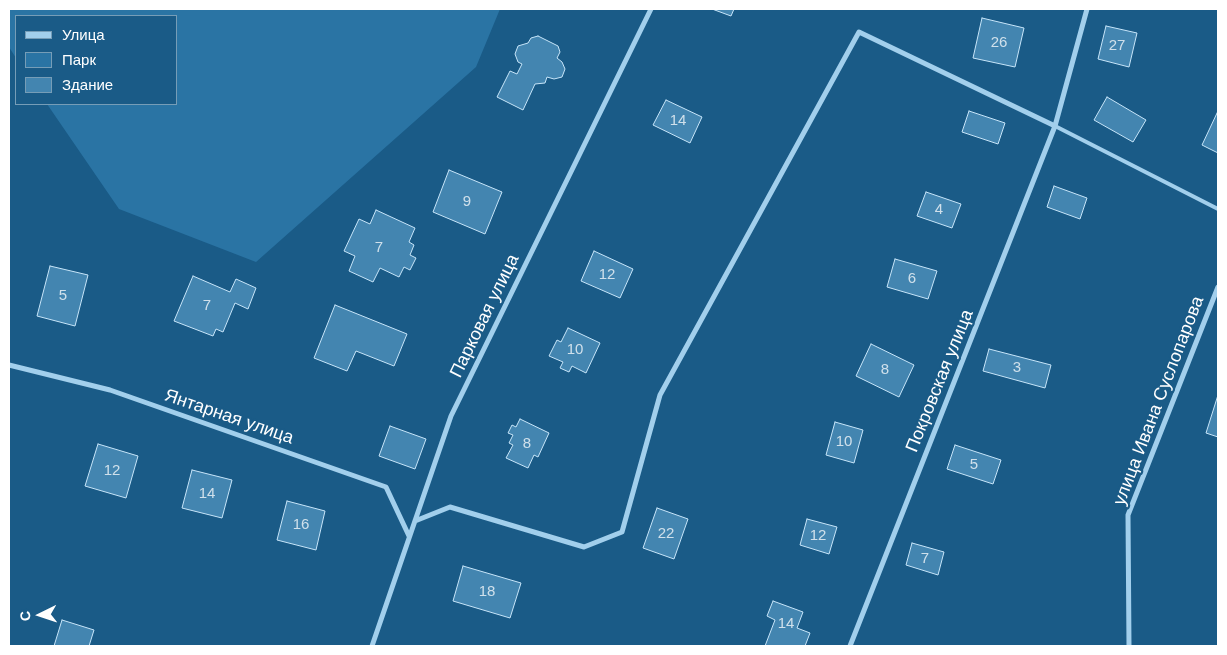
<!DOCTYPE html>
<html>
<head>
<meta charset="utf-8">
<style>
	body { margin:0 }
	#map { position:relative; width:1227px; height:655px; overflow:hidden; background:#1a5b87; font-family:Arial,sans-serif }
	canvas { display:block }
	.frame { position:absolute; inset:0; border:10px solid #fff; pointer-events:none }
	.legend { position:absolute; left:15px; top:15px; width:162px; height:90px; box-sizing:border-box; background:#1a5b87; border:1px solid #769db7; margin:0; padding:6px 9px; list-style:none; font-size:15px; color:#fff }
	.legend li { display:flex; align-items:center; gap:10px; height:25px }
	.legend b { width:25px; border:1px solid #769db7 }
	.north { position:absolute; left:15px; top:590px; width:50px; height:50px; -webkit-text-stroke:4px #1a5b87; paint-order:stroke; rotate:266deg; font-size:14px; font-weight:700; line-height:20px; text-align:center; color:#fff }
	.north::after { content:''; display:block; margin:auto; width:18px; height:22px; background:#fff; clip-path:polygon(50% 0,100% 100%,50% 72%,0 100%) }
</style>
</head>
<body>
<div id="map">
<canvas width="1227" height="655"></canvas>
<div class="frame"></div>
<ul class="legend">
<li><b style="height:6px;background:#a2cfec"></b>Улица</li>
<li><b style="height:14px;background:#2a74a4"></b>Парк</li>
<li><b style="height:14px;background:#4385b0"></b>Здание</li>
</ul>
<div class="north">С</div>
</div>
<script>
const g = document.querySelector('canvas').getContext('2d');
g.lineJoin = 'round';
function fill(path, color) { g.fillStyle = color; g.fill(path, 'evenodd'); }
const shape = rows => new Path2D(rows.map(r => 'M' + r).join(''));
function stroke(path, color, width, dash) { g.strokeStyle = color; g.lineWidth = width; g.lineCap = dash ? 'butt' : 'round'; g.setLineDash(dash || []); g.stroke(path); }
function write(font, color, halo, rows, align = 'center') {
  g.font = font + ' Arial,sans-serif'; g.lineWidth = 4.5; g.setLineDash([]); g.textBaseline = 'middle'; g.strokeStyle = halo; g.fillStyle = color; for (const [text, x, y, turn = 0] of rows) {
    g.save(); g.translate(x, y); g.rotate((+turn || 0) * Math.PI / 180); g.textAlign = isNaN(turn) ? turn : align; if (halo) g.strokeText(text, 0, 0); g.fillText(text, 0, 0); g.restore();
  }
}
const green = shape([
	[9,9,500,9,476,67,256,262,119,209,47,104,176,104,176,16,16,16,16,58,9,47]
]);
const building = shape([
	[712,9,734,9,731,16,712,9],
	[982,18,1024,28,1015,67,973,58,982,18],
	[1106,26,1137,33,1129,67,1098,59,1106,26],
	[538,36,558,46,560,52,557,58,562,62,565,69,562,77,554,79,547,77,545,83,535,84,523,110,497,97,510,71,517,74,522,64,518,62,515,54,518,46,528,43,531,38,538,36],
	[1107,97,1146,120,1133,142,1094,120,1107,97],
	[666,100,702,117,690,143,653,125,666,100],
	[969,111,1005,123,998,144,962,132,969,111],
	[1218,111,1218,153,1202,145,1218,111],
	[449,170,502,192,485,234,433,212,449,170],
	[1054,186,1087,198,1080,219,1047,207,1054,186],
	[926,192,961,204,952,228,917,216,926,192],
	[376,210,415,228,409,242,414,245,410,255,416,258,410,270,404,267,399,277,380,268,373,282,349,271,355,256,344,251,359,219,370,224,376,210],
	[594,251,633,269,620,298,581,281,594,251],
	[895,259,937,271,928,299,887,287,895,259],
	[50,266,88,275,75,326,37,316,50,266],
	[193,276,230,292,236,279,256,288,248,309,235,303,223,332,216,329,213,336,174,321,193,276],
	[335,305,407,334,394,366,356,351,347,371,314,358,335,305],
	[568,328,600,343,586,373,572,366,569,372,560,368,563,362,549,356,557,340,561,342,568,328],
	[871,344,914,365,899,397,856,376,871,344],
	[989,349,1051,365,1045,388,983,371,989,349],
	[1218,395,1218,437,1206,433,1218,395],
	[520,419,549,433,538,457,534,455,528,468,506,458,513,445,509,443,513,435,508,433,512,425,516,427,520,419],
	[835,422,863,430,854,463,826,455,835,422],
	[390,426,426,439,415,469,379,456,390,426],
	[98,444,138,456,126,498,85,486,98,444],
	[955,445,1001,460,993,484,947,469,955,445],
	[192,470,232,480,222,518,182,508,192,470],
	[287,501,325,511,316,550,277,540,287,501],
	[657,508,688,519,674,559,643,548,657,508],
	[807,519,837,527,829,554,800,545,807,519],
	[912,543,944,552,938,575,906,565,912,543],
	[463,566,521,583,510,618,453,601,463,566],
	[773,601,803,612,797,628,810,633,805,646,765,646,775,620,767,616,773,601],
	[62,620,94,630,89,646,54,646,62,620]
]);
const lane = shape([
	[1055,126,1218,209]
]);
const street = shape([
	[9,365,110,390,386,487,409,536],
	[415,521,450,507,584,547,622,532,660,395,859,32,1055,126],
	[372,646,451,416,651,9],
	[850,646,1055,126,1087,9],
	[1129,646,1128,515,1218,287]
]);
const numberNames = [
	["26",999,43],
	["27",1117,46],
	["14",678,121],
	["9",467,202],
	["4",939,210],
	["7",379,248],
	["12",607,275],
	["6",912,279],
	["5",63,296],
	["7",207,306],
	["10",575,350],
	["3",1017,368],
	["8",885,370],
	["10",844,442],
	["8",527,444],
	["5",974,465],
	["12",112,471],
	["14",207,494],
	["16",301,525],
	["22",666,534],
	["12",818,536],
	["7",925,559],
	["18",487,592],
	["14",786,624]
];
const streetNames = [
	["Парковая улица",485,316,-64],
	["Покровская улица",940,381,-68],
	["улица Ивана Суслопарова",1159,401,-69],
	["Янтарная улица",229,417,19]
];
fill(green, '#2a74a4');
fill(building, '#4385b0');
stroke(building, '#c7e5f9', 1);
stroke(lane, '#a2cfec', 4);
stroke(street, '#a2cfec', 5);
write('15px', '#d0e0eb', null, numberNames);
write('18px', '#fff', '#1a5b87', streetNames);
</script>
</body>
</html>
